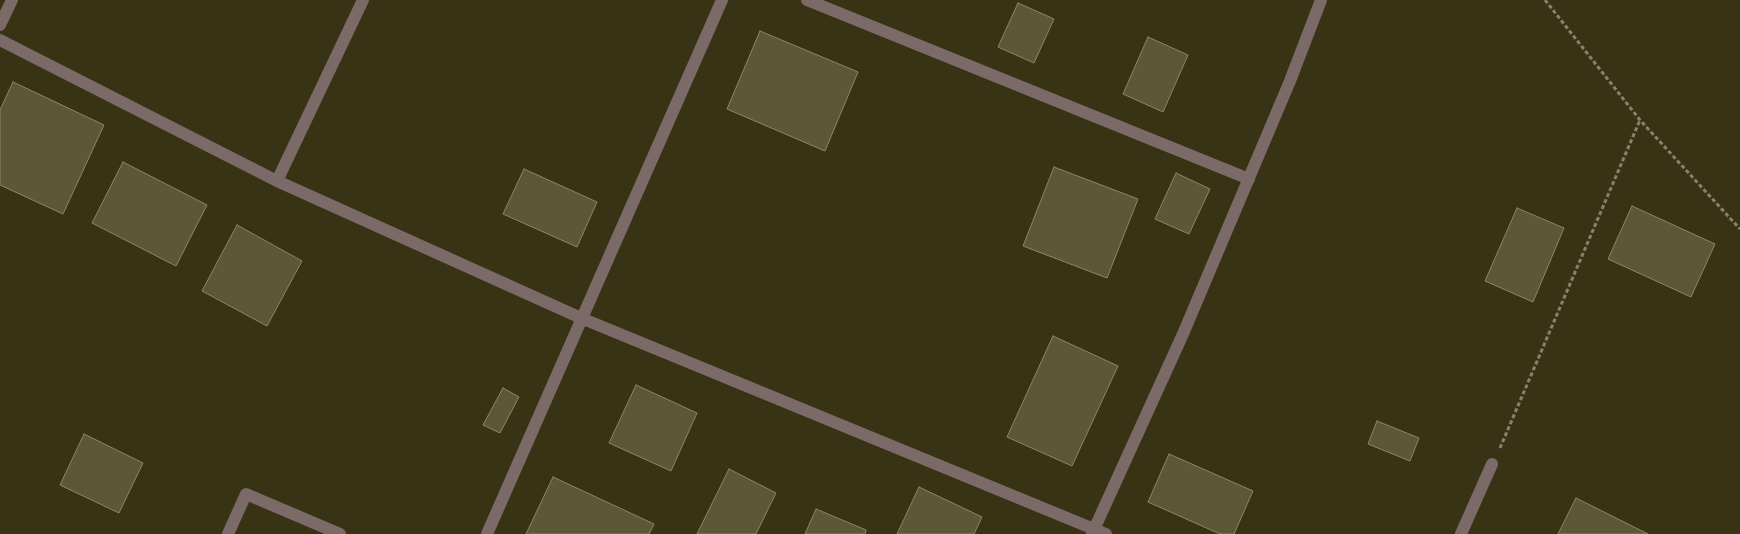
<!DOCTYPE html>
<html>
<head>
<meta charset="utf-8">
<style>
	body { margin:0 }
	canvas { display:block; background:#383314 }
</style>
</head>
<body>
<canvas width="1740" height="534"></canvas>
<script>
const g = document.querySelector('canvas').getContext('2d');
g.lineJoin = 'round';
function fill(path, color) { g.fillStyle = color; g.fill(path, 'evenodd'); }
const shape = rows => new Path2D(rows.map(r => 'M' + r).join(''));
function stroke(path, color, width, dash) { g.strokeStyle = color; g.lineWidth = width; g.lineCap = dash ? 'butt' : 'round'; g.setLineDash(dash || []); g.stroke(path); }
const building = shape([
	[1018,3,1054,19,1034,63,998,47,1018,3],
	[760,31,858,72,825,151,727,109,760,31],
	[1148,37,1188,55,1163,112,1123,94,1148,37],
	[13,82,104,125,63,214,0,185,0,110,13,82],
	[123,162,207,205,176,266,92,223,123,162],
	[1054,167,1138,199,1107,278,1023,246,1054,167],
	[524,169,597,202,577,247,503,214,524,169],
	[1176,173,1210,189,1189,234,1155,219,1176,173],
	[1632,206,1715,244,1691,297,1608,259,1632,206],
	[1517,208,1564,228,1533,302,1485,281,1517,208],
	[237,225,302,261,267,326,202,291,237,225],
	[1053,336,1118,366,1072,466,1007,437,1053,336],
	[636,385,697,413,671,471,609,443,636,385],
	[503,388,519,397,500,433,483,425,503,388],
	[1377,421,1419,438,1410,461,1368,444,1377,421],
	[84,434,143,463,119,513,60,485,84,434],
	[1169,454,1253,491,1234,534,1220,534,1148,502,1169,454],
	[729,469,776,493,756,534,697,534,729,469],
	[553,477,654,524,649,534,526,534,553,477],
	[919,487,982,517,974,534,897,534,919,487],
	[1576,498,1648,534,1558,534,1576,498],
	[816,509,866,530,865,534,805,534,816,509]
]);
const path = shape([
	[1545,0,1640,120,1740,229],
	[1500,448,1640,120]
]);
const minor = shape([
	[807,0,1249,179],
	[0,25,12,0],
	[0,40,277,181,581,318,1106,534],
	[277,181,363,0],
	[228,534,246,494,340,534],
	[487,534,722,0],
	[1092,534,1183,334,1290,81,1321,0],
	[1461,534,1492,464]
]);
fill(building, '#5c5737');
stroke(building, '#8c8665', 1);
stroke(path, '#87836b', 3, [4, 2.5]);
stroke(minor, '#7b6a67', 12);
</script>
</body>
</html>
